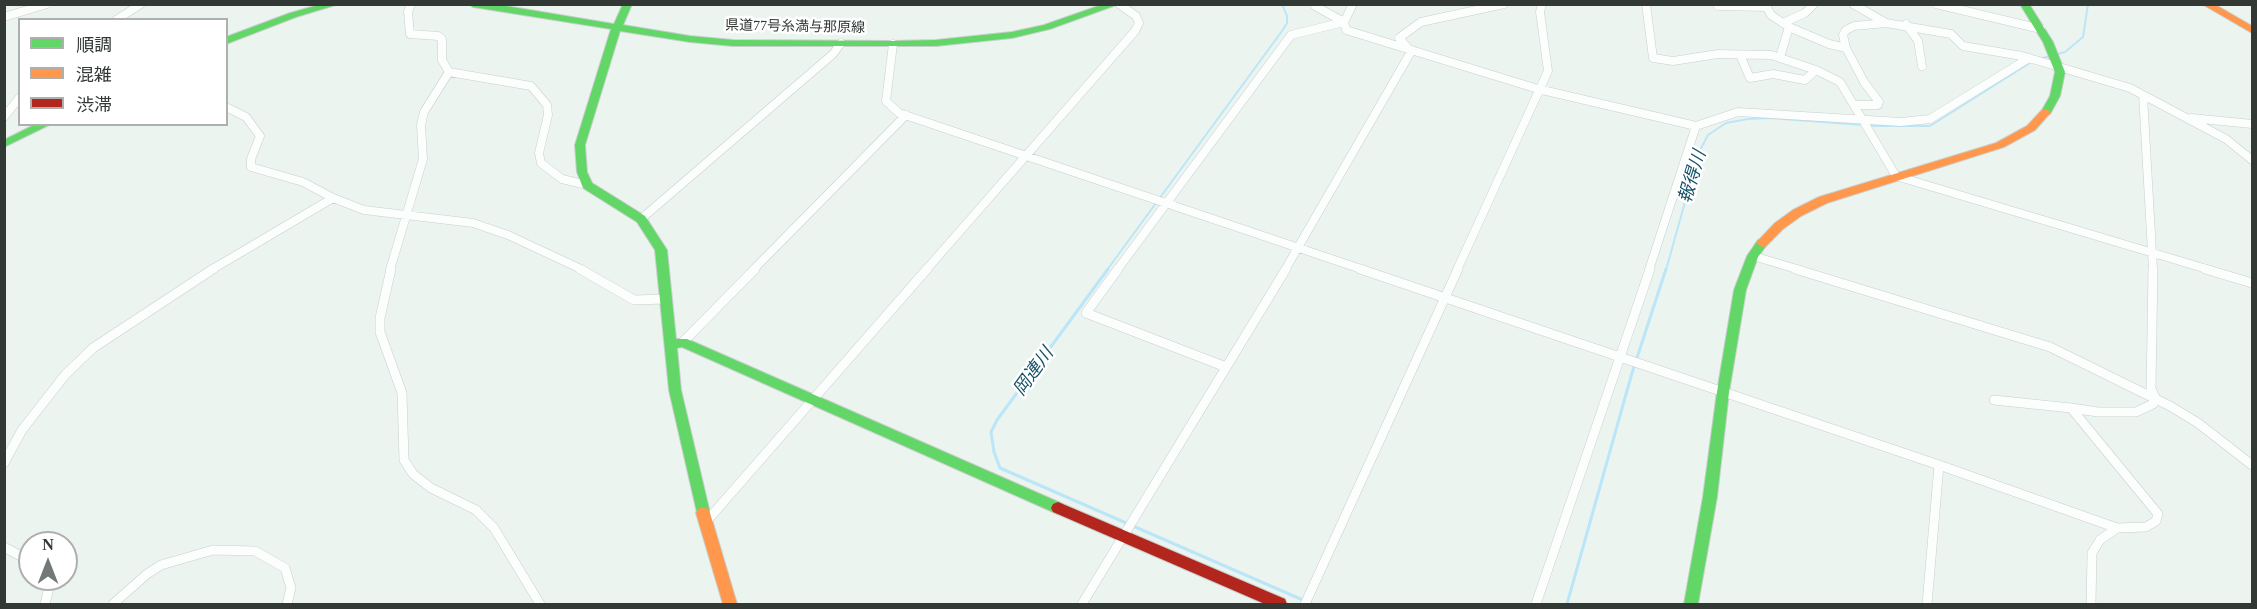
<!DOCTYPE html>
<html>
<head>
<meta charset="utf-8">
<style>
	body { margin:0 }
	#map { position:relative; width:2257px; height:609px; overflow:hidden; background:#ecf4f0; font-family:"Times New Roman","Noto Sans JP",serif }
	canvas { display:block }
	.frame { position:absolute; inset:0; border:6px solid #323935; pointer-events:none }
	.legend { position:absolute; left:18px; top:18px; width:210px; height:108px; box-sizing:border-box; background:#fff; border:2px solid #adb0ae; margin:0; padding:8px 10px; list-style:none; font-size:18px; color:#323935 }
	.legend li { display:flex; align-items:center; gap:12px; height:30px }
	.legend b { width:30px; border:2px solid #adb0ae }
	.north { position:absolute; left:18px; top:531px; width:60px; height:60px; box-sizing:border-box; background:#fff; border:2px solid #adb0ae; border-radius:50%; rotate:0deg; font-size:16px; font-weight:700; line-height:24px; text-align:center; color:#323935 }
	.north::after { content:''; display:block; margin:auto; width:21px; height:27px; background:#737a76; clip-path:polygon(50% 0,100% 100%,50% 72%,0 100%) }
</style>
</head>
<body>
<div id="map">
<canvas width="2257" height="609"></canvas>
<div class="frame"></div>
<ul class="legend">
<li><b style="height:8px;background:#63d668"></b>順調</li>
<li><b style="height:8px;background:#ff974d"></b>混雑</li>
<li><b style="height:8px;background:#b3261e"></b>渋滞</li>
</ul>
<div class="north">N</div>
</div>
<script>
const g = document.querySelector('canvas').getContext('2d');
g.lineJoin = 'round';
const shape = rows => new Path2D(rows.map(r => 'M' + r).join(''));
function stroke(path, color, width, dash) { g.strokeStyle = color; g.lineWidth = width; g.lineCap = dash ? 'butt' : 'round'; g.setLineDash(dash || []); g.stroke(path); }
function fill(path, color) { g.fillStyle = color; g.fill(path, 'evenodd'); }
function write(font, color, halo, rows, align = 'center') {
  g.font = font + ' "Times New Roman","Noto Sans JP",serif'; g.lineWidth = 5; g.setLineDash([]); g.textBaseline = 'middle'; g.strokeStyle = halo; g.fillStyle = color; for (const [text, x, y, turn = 0] of rows) {
    g.save(); g.translate(x, y); g.rotate((+turn || 0) * Math.PI / 180); g.textAlign = isNaN(turn) ? turn : align; if (halo) g.strokeText(text, 0, 0); g.fillText(text, 0, 0); g.restore();
  }
}
const streamFar1 = shape([
	[2039,59,2065,52,2083,37,2088,4],
	[1869,126,1930,126,2033,61],
	[1107,270,1282,31,1287,23,1287,16,1283,6,1279,4],
	[1666,270,1699,152,1708,135,1726,123,1748,119,1769,118,1863,125]
]);
const stream = shape([
	[1108,269,997,420,991,432,994,452,1000,468,1312,604],
	[1567,604,1632,373,1666,269]
]);
const streetFar1 = shape([
	[411,4,408,12,410,34,438,36,442,39,442,60,449,72],
	[1646,4,1653,58,1673,61,1718,54,1771,55,1816,70,1840,82,1896,176,2210,270],
	[1765,4,1771,15,1789,27,1780,57],
	[1853,4,1886,23,1951,34,1963,46,2022,56,2130,88,2226,139,2252,160],
	[1936,4,2041,29],
	[1315,6,1344,22,1346,30,1538,89,1696,126],
	[1718,6,1767,7],
	[4,17,47,4],
	[116,20,141,4],
	[1783,23,1805,13,1814,4],
	[1906,24,1918,41,1922,66],
	[1789,27,1829,44,1846,48,1843,35,1846,30,1854,26,1886,23],
	[893,44,886,101,899,113,1364,270],
	[1407,47,1399,38,1421,22,1504,4],
	[1846,48,1864,82,1879,102,1878,105,1854,105],
	[1740,55,1750,78,1773,74,1805,80,1816,70],
	[449,72,531,86,547,105,548,115,539,153,541,163,562,179,587,185],
	[2143,95,2153,270],
	[226,107,246,117,260,136,251,159,251,167,303,182,333,198,364,210,473,223,508,235,583,270],
	[4,117,20,97],
	[2191,118,2252,124],
	[641,219,833,54,841,43],
	[1753,256,1800,270],
	[211,270,333,198],
	[390,270,423,159,421,125,424,112,449,72],
	[753,270,906,115],
	[926,270,1135,31,1139,23,1136,16,1119,4],
	[1117,270,1291,35,1344,22,1353,4],
	[1285,270,1412,50],
	[1457,270,1548,71,1540,12,1542,4],
	[1649,270,1696,126,1738,112,1901,122,1930,119,2029,58]
]);
const street = shape([
	[391,269,380,318,380,332,402,393,404,460,413,474,431,488,476,510,494,528,540,604],
	[580,269,634,300,666,299],
	[1118,269,1086,313,1226,367],
	[1360,269,1939,465,2117,528],
	[1795,269,2050,347,2170,406,2198,423,2252,465],
	[2153,269,2151,389,2156,399],
	[2205,269,2252,283],
	[683,342,755,269],
	[1994,400,2071,408],
	[4,463,22,430,65,375,93,348,213,269],
	[705,523,927,269],
	[4,547,30,561],
	[45,604,51,579],
	[113,604,147,574,161,565,213,550,255,551,285,568,291,588,287,604],
	[1082,604,1286,269],
	[1305,604,1458,269],
	[1536,604,1650,269],
	[1927,604,1939,465],
	[2091,604,2092,553,2100,540,2117,528,2146,527,2156,521,2158,514,2071,408,2098,412,2136,412,2153,404,2156,399]
]);
const fast = shape([
	[322,4,339,4,296,17,226,44,226,37,290,13,322,4],
	[469,4,494,4,614,24,623,4,632,4,623,25,690,36,733,40,893,41,936,40,1012,32,1044,25,1104,4,1119,4,1050,29,1012,38,936,46,733,46,690,42,620,31,585,145,587,172,592,183,645,216,667,250,676,339,687,339,1063,504,1065,508,1063,512,1058,514,1053,512,682,347,677,348,681,390,710,513,708,517,703,519,698,517,669,390,655,250,637,222,583,188,577,172,575,145,611,29,473,7,469,4],
	[2020,4,2029,4,2053,42,2065,72,2060,96,2050,114,2046,115,2041,112,2050,96,2055,72,2043,42,2020,4],
	[36,124,51,124,4,147,4,140,36,124],
	[1762,239,1768,243,1758,257,1746,290,1729,392,1717,497,1698,604,1684,604,1703,497,1717,392,1734,290,1747,256,1758,240,1762,239]
]);
const slow = shape([
	[2202,4,2214,4,2252,26,2252,33,2202,4],
	[2046,109,2051,112,2035,130,2004,147,1827,203,1801,216,1783,229,1766,246,1762,247,1756,243,1775,223,1793,210,1819,197,1996,143,2027,126,2042,110,2046,109],
	[703,507,708,509,710,513,737,604,723,604,696,513,698,509,703,507]
]);
const jam = shape([
	[1058,502,1285,599,1287,604,1265,604,1053,512,1051,508,1053,504,1058,502]
]);
const farStreetnames = [
	["県道77号糸満与那原線",795,27,1]
];
const waterNames = [
	["報得川",1693,177,-73],
	["岡連川",1034,372,-54]
];
stroke(streamFar1, '#bbe6f8', 2);
stroke(stream, '#bbe6f8', 3);
stroke(streetFar1, '#c8cfcc', 9);
stroke(street, '#c8cfcc', 10);
stroke(fast, '#c8cfcc', 2);
stroke(slow, '#c8cfcc', 2);
stroke(jam, '#c8cfcc', 2);
stroke(streetFar1, '#fcfdfd', 8);
stroke(street, '#fcfdfd', 9);
fill(fast, '#63d668');
fill(slow, '#ff974d');
fill(jam, '#b3261e');
write('14px', '#323935', '#fff', farStreetnames);
write('italic 18px', '#155269', '#fff', waterNames);
</script>
</body>
</html>
